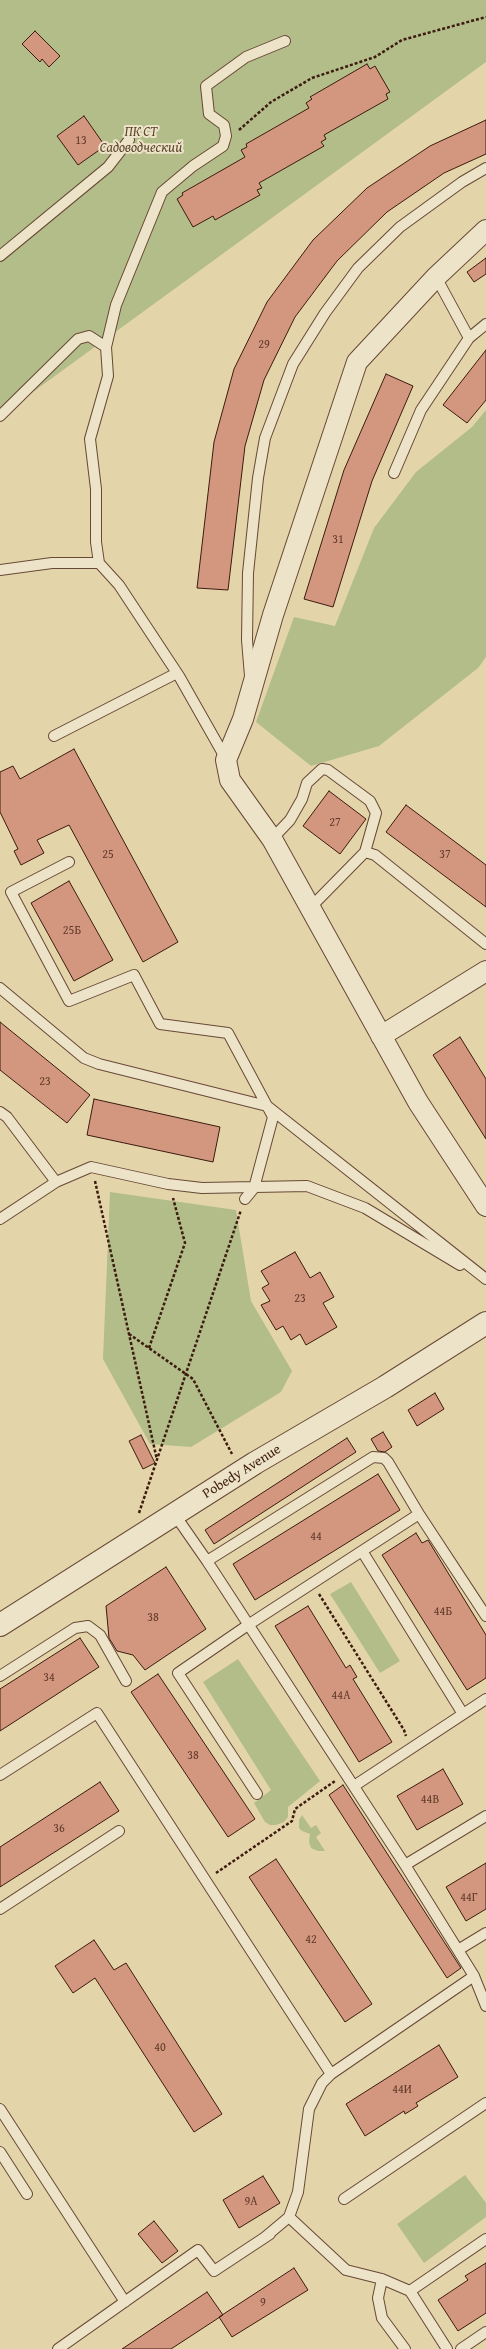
<!DOCTYPE html>
<html>
<head>
<meta charset="utf-8">
<style>
	body { margin:0 }
	canvas { display:block; background:#e4d4aa }
</style>
</head>
<body>
<canvas width="486" height="2349"></canvas>
<script>
const g = document.querySelector('canvas').getContext('2d');
g.lineJoin = 'round';
function fill(path, color) { g.fillStyle = color; g.fill(path, 'evenodd'); }
const shape = rows => new Path2D(rows.map(r => 'M' + r).join(''));
function stroke(path, color, width, dash) { g.strokeStyle = color; g.lineWidth = width; g.lineCap = dash ? 'butt' : 'round'; g.setLineDash(dash || []); g.stroke(path); }
function write(font, color, halo, rows, align = 'center') {
  g.font = font + ' "Gentium Book Plus",serif'; g.lineWidth = 4; g.setLineDash([]); g.textBaseline = 'middle'; g.strokeStyle = halo; g.fillStyle = color; for (const [text, x, y, turn = 0] of rows) {
    g.save(); g.translate(x, y); g.rotate((+turn || 0) * Math.PI / 180); g.textAlign = isNaN(turn) ? turn : align; if (halo) g.strokeText(text, 0, 0); g.fillText(text, 0, 0); g.restore();
  }
}
const green = shape([
	[0,0,486,0,486,62,0,416],
	[486,410,486,657,478,668,379,746,311,766,256,722,294,617,335,626,374,528,416,472,472,427],
	[110,1192,236,1210,251,1301,292,1371,281,1392,191,1447,150,1444,103,1359],
	[351,1582,400,1661,380,1673,330,1594],
	[238,1659,320,1781,288,1807,288,1817,284,1822,276,1825,270,1825,265,1822,254,1803,271,1790,203,1682],
	[302,1815,311,1828,316,1825,321,1833,316,1837,325,1851,318,1851,311,1848,309,1842,310,1834,302,1831,299,1828,299,1820],
	[465,2175,486,2203,486,2217,424,2263,397,2224]
]);
const building = shape([
	[35,31,60,56,49,67,42,59,40,62,22,44,35,31],
	[367,64,370,69,375,66,390,92,386,94,388,99,324,135,326,139,321,142,324,146,259,183,262,188,257,190,260,195,215,220,213,216,193,227,177,199,183,195,182,193,245,157,241,150,247,147,246,144,309,108,306,103,312,99,310,97,367,64],
	[84,116,105,146,78,165,57,136,84,116],
	[486,120,486,154,444,173,387,212,337,261,295,317,264,380,245,446,228,590,197,588,214,442,234,369,267,302,313,240,367,188,430,146,486,120],
	[486,258,486,274,474,282,467,272,486,258],
	[486,350,486,400,467,423,443,405,486,350],
	[386,374,413,386,372,481,333,607,304,599,344,470,386,374],
	[74,749,178,942,143,962,69,825,37,840,44,853,21,865,14,851,18,849,0,812,0,772,13,766,20,779,74,749],
	[329,791,366,819,340,854,303,826,329,791],
	[406,805,486,865,486,907,386,832,406,805],
	[69,881,113,960,74,981,31,903,69,881],
	[0,1022,90,1095,67,1123,0,1070,0,1022],
	[460,1037,486,1079,486,1139,433,1055,460,1037],
	[94,1099,220,1127,213,1162,87,1135,94,1099],
	[295,1252,310,1278,320,1272,334,1297,323,1303,337,1327,306,1345,300,1334,291,1340,283,1326,276,1330,261,1305,270,1301,262,1288,269,1284,261,1271,295,1252],
	[435,1393,444,1409,417,1426,408,1410,435,1393],
	[383,1432,392,1447,385,1452,378,1451,371,1439,383,1432],
	[141,1435,155,1463,143,1469,129,1441,141,1435],
	[347,1438,356,1452,214,1544,205,1530,347,1438],
	[378,1474,400,1510,255,1600,233,1564,378,1474],
	[416,1533,422,1543,428,1540,486,1635,486,1678,467,1690,382,1555,416,1533],
	[166,1567,206,1629,145,1670,133,1655,117,1651,109,1638,106,1606,166,1567],
	[308,1606,346,1668,350,1665,357,1677,353,1679,392,1742,359,1762,275,1626,308,1606],
	[80,1638,99,1667,0,1731,0,1689,80,1638],
	[158,1674,255,1819,228,1837,131,1692,158,1674],
	[443,1769,463,1804,417,1830,397,1796,443,1769],
	[100,1782,119,1811,0,1887,0,1847,100,1782],
	[343,1785,461,1968,447,1978,329,1795,343,1785],
	[276,1859,372,2004,345,2022,249,1877,276,1859],
	[486,1863,486,1909,466,1921,446,1887,486,1863],
	[94,1940,114,1970,126,1963,222,2114,194,2132,95,1978,73,1993,55,1966,94,1940],
	[439,2045,458,2077,416,2103,418,2106,405,2114,404,2111,365,2136,346,2104,439,2045],
	[263,2176,280,2203,239,2228,223,2200,263,2176],
	[154,2221,178,2251,162,2263,138,2234,154,2221],
	[486,2263,486,2313,458,2331,438,2300,468,2280,465,2276,486,2263],
	[294,2268,308,2290,232,2337,219,2317,294,2268],
	[207,2292,223,2315,171,2349,122,2349,207,2292]
]);
const path = shape([
	[239,130,271,102,312,78,375,57,402,40,486,17],
	[95,1181,157,1460],
	[129,1334,193,1379,232,1454],
	[149,1348,185,1243,173,1198],
	[139,1513,241,1210],
	[319,1594,404,1730,406,1736],
	[216,1873,292,1821,295,1809,335,1781]
]);
const service = shape([
	[0,256,108,167,129,140],
	[436,277,469,338],
	[0,416,78,339,89,336,106,347],
	[394,473,421,410,469,338,486,324],
	[99,563,96,542,96,489,90,439,108,376,106,347,116,305,162,192,193,166,223,146,226,136,224,125,209,114,206,86,246,57,285,41],
	[0,570,52,563,99,563,119,585,179,676,226,759],
	[250,676,247,640,248,573,258,478,265,438,293,364,325,313,358,268,400,227,462,182,486,168],
	[54,736,177,673],
	[272,839,290,820,302,799,307,783,322,769,328,770,370,801,376,813,365,852],
	[69,862,11,892,69,1001,134,975,160,1024,228,1033,273,1117,254,1188,245,1199],
	[310,908,365,852,375,855,486,944],
	[0,988,84,1058,99,1064,267,1106,486,1279],
	[0,1112,7,1117,56,1182],
	[0,1219,56,1182,91,1167,168,1184,202,1188,307,1186,365,1208,460,1265],
	[419,1514,486,1616],
	[175,1515,207,1561,373,1457,384,1458,388,1462,419,1514,248,1625,178,1673,257,1794],
	[362,1551,463,1714],
	[207,1561,405,1865,474,1976,486,2006],
	[0,1676,75,1628,88,1626,100,1635,126,1681],
	[0,1775,97,1713,331,2074],
	[354,1786,486,1699],
	[405,1865,486,1816],
	[0,1909,119,1831],
	[458,1950,486,1933],
	[0,2109,125,2302],
	[0,2152,27,2194],
	[344,2199,486,2103],
	[289,2217,298,2192,309,2109,322,2083,331,2074,474,1976],
	[264,2238,289,2217,346,2270,382,2279],
	[410,2291,447,2349],
	[58,2349,198,2250,214,2271,270,2234],
	[405,2349,382,2318,378,2298,382,2279,410,2291,486,2239],
	[461,2349,486,2332]
]);
const minor = shape([
	[486,230,436,277,357,362,273,615,243,719,226,760,230,780,272,839,418,1102,486,1206],
	[381,1036,486,971]
]);
const tertiary = shape([
	[0,1625,255,1463,385,1387,486,1323]
]);
const numberNames = [
	["13",81,141],
	["29",264,345],
	["31",338,540],
	["27",335,823],
	["25",108,855],
	["37",445,855],
	["25Б",72,931],
	["23",45,1082],
	["23",300,1299],
	["44",316,1537],
	["44Б",443,1612],
	["38",153,1618],
	["34",49,1678],
	["44А",341,1696],
	["38",193,1756],
	["44В",430,1800],
	["36",59,1829],
	["44Г",469,1898],
	["42",311,1940],
	["40",160,2048],
	["44И",402,2090],
	["9А",251,2202],
	["9",263,2303]
];
const parkNames = [
	["ПК СТ",141,132],
	["Садоводческий",141,148]
];
const streetNames = [
	["Pobedy Avenue",242,1472,-32]
];
fill(green, '#b2bd8a');
fill(building, '#d2977e');
stroke(building, '#3d1b0e', 1);
stroke(service, '#674935', 12);
stroke(minor, '#674935', 22);
stroke(tertiary, '#674935', 24);
stroke(path, '#3d1b0e', 2.5, [3, 2]);
stroke(service, '#ede3c8', 10);
stroke(minor, '#ede3c8', 20);
stroke(tertiary, '#ede3c8', 22);
write('12px', '#623a2a', null, numberNames);
write('italic 14px', '#5a442d', '#ede3c8', parkNames);
write('14px', '#3d1b0e', '#ede3c8', streetNames);
</script>
</body>
</html>
